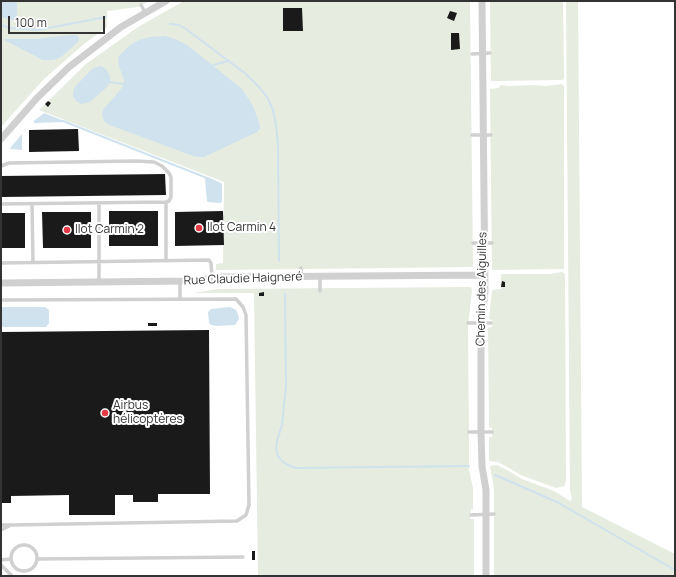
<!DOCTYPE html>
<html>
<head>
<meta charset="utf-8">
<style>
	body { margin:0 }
	#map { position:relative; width:676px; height:577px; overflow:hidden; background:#fff; font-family:Manrope,sans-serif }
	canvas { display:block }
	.frame { position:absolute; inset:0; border:2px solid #333; pointer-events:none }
	.scale { position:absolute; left:8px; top:16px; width:97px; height:18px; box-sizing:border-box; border:2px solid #333; border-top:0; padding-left:5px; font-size:12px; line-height:14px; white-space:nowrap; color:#333; -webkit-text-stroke:3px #fff; paint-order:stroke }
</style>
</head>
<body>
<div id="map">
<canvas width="676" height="577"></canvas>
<div class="frame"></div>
<div class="scale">100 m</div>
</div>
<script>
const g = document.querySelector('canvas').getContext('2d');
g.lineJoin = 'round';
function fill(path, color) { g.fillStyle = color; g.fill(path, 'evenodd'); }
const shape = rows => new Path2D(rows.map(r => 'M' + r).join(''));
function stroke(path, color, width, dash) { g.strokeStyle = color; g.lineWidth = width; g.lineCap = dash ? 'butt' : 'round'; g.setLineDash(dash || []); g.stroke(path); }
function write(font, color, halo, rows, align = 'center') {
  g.font = font + ' Manrope,sans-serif'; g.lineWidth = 4; g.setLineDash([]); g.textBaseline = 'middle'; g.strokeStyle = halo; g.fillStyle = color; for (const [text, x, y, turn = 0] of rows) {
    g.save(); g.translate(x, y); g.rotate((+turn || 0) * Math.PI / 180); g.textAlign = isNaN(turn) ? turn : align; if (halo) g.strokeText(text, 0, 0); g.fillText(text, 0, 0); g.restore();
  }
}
const green = shape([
	[1,1,149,1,138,7,107,11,107,27,84,44,44,79,1,127],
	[184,1,470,1,473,267,216,270,216,264,223,263,224,182,39,110,86,64,138,27],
	[490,1,563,1,564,79,561,80,491,81],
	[566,1,578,1,582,507,675,554,675,576,494,576,494,488,490,466,497,465,507,470,522,479,554,491,570,501,572,499,570,490],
	[562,84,564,86,564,268,563,269,492,270,490,89,499,88,500,85,508,86,532,85,546,86],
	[562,272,565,274,566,482,564,486,556,488,523,476,498,462,489,461,489,437,492,437,492,428,489,427,488,328,492,327,492,320,489,319,492,290,501,289,501,274,550,274],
	[471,287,472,290,468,327,469,440,469,470,473,488,473,509,471,509,470,519,474,519,474,576,258,576,254,293,194,293,217,289]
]);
const water = shape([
	[1,1,17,1,17,15,15,19,12,20,1,17],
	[70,35,76,35,79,38,79,41,61,57,53,60,43,60,4,40,5,39,36,39],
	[165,36,177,40,187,45,242,89,253,106,260,125,260,129,257,132,204,157,199,157,193,156,107,124,104,121,102,115,103,110,121,89,124,84,124,80,119,66,118,57,130,45,139,40,150,37],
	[101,66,106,69,110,76,110,82,107,87,90,102,81,104,76,101,73,96,74,88,93,68],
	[44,113,64,121,63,122,34,123,34,121],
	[22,134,22,150,10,149,11,147],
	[208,177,221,183,222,184,222,201,221,203,207,202,205,179],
	[4,307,45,307,49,310,49,323,46,327,4,327,1,326,1,308],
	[230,307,236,310,238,314,239,319,235,325,217,326,211,325,209,323,208,312,211,309]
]);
const stream = shape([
	[170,24,179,25,186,29,246,74,259,87,267,97,273,110,276,125,278,143,279,261],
	[1,25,11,28,38,30,106,17],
	[210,66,228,61],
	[110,82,124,84],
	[63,121,207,178],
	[285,294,286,386,282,425,277,441,276,449,278,456,282,461,288,465,296,468,469,466],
	[495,475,557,502,675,570]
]);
const building = shape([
	[283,8,302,8,303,31,283,31],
	[450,11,457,13,454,21,447,18],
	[451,33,459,33,460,49,451,50],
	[48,101,51,103,48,107,45,104],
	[78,129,79,151,29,152,29,130],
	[165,174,166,195,1,197,1,176],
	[109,211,158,211,158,246,109,246],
	[223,211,224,245,175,246,175,212],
	[42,212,91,212,91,248,43,248],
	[1,213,25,213,25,248,1,248],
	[502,281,505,282,505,287,501,287],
	[264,292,264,296,259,296,259,293],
	[148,323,157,323,157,326,148,326],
	[209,330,210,494,158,494,158,502,133,502,133,495,115,495,115,515,69,515,69,495,11,496,11,503,1,503,1,332],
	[252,551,255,551,255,560,252,560]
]);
const service = shape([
	[141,5,145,12],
	[472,54,490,53],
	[472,135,491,135],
	[1,166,9,163,136,161,154,162,162,166,169,173,171,177,171,197,169,201,166,202,1,204],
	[99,203,99,282],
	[32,204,33,262],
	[473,243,492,243],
	[166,261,166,202],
	[1,263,209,260,211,263,212,278],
	[301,268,301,277],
	[320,291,320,277],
	[180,299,180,281],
	[1,300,236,299,243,307,246,315,249,505,246,515,237,521,11,525],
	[468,323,491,323],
	[469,432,492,432],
	[471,515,494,514],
	[1,525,11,525,1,530],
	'11 558a13 13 0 1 1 26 0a13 13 0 1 1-26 0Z',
	[37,559,243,557],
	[1,560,10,559],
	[1,565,12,576]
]);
const minor = shape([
	[482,1,485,292,481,328,481,432,482,466,486,490,486,576],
	[1,139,37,98,69,67,121,27,166,1],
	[1,283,190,281,224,277,484,275]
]);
const markers = [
	[199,228,4,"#e63946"],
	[67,230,4,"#e63946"],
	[105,413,4,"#e63946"]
];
const poiNames = [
	["Ilot Carmin 4",207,228],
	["Ilot Carmin 2",75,230],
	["Airbus",113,406],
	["hélicoptères",113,420]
];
const streetNames = [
	["Rue Claudie Haigneré",243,279,-2],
	["Chemin des Aiguilles",482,289,-89]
];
fill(green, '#e6ecdf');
fill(water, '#cfe2ee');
stroke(stream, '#cfe2ee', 2);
fill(building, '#1a1a1a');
stroke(service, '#d0d0d0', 3.5);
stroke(minor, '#d0d0d0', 7);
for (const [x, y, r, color] of markers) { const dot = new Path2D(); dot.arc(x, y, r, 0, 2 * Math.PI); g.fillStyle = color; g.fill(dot); stroke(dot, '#fff', 1.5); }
write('12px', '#333', '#fff', poiNames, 'left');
write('12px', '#333', '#fff', streetNames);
</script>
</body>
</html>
